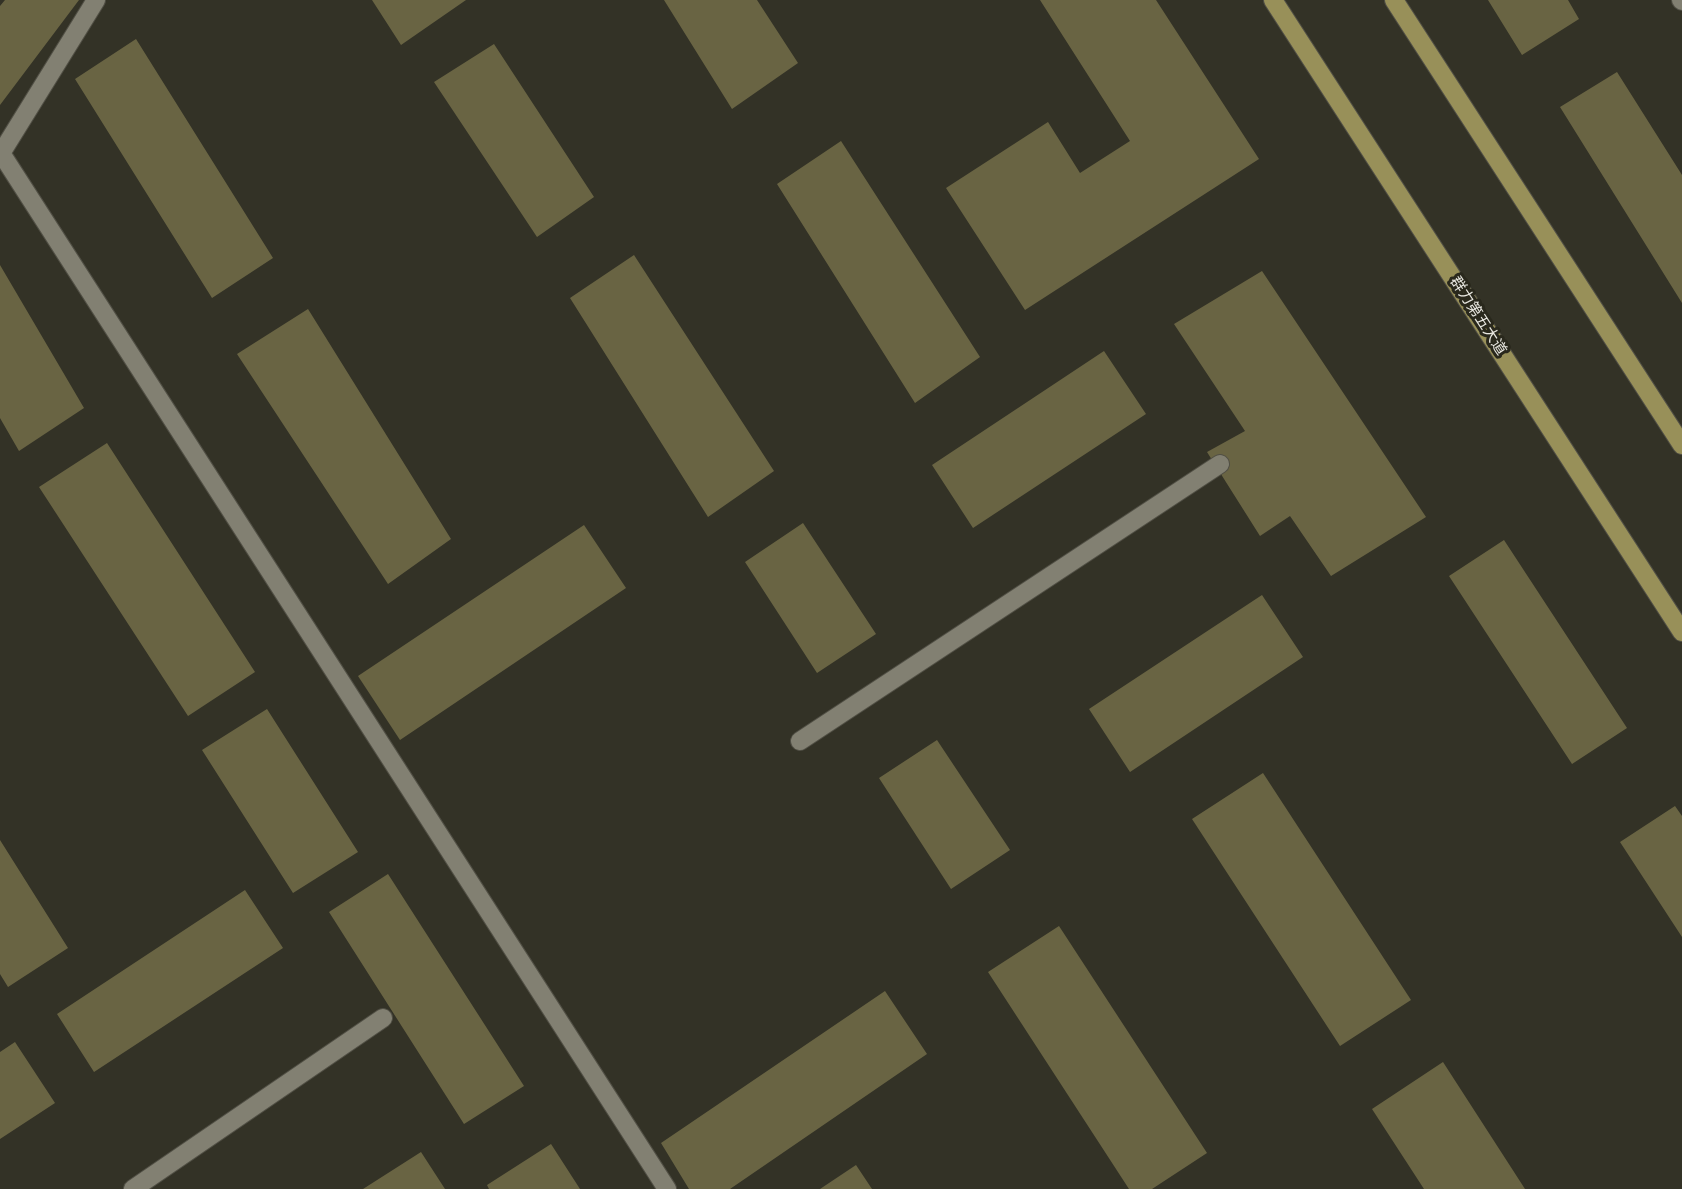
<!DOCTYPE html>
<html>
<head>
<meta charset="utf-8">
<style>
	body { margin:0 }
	canvas { display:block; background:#333226 }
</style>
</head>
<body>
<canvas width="1682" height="1189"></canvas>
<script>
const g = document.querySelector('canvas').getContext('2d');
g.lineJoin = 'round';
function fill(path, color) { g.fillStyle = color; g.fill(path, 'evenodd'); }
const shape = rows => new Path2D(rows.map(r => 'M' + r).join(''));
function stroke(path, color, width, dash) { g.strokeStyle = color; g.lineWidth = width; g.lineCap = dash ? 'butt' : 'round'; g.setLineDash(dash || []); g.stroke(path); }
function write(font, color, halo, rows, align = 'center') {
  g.font = font + ' Manrope,"Noto Sans SC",sans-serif'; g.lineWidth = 6; g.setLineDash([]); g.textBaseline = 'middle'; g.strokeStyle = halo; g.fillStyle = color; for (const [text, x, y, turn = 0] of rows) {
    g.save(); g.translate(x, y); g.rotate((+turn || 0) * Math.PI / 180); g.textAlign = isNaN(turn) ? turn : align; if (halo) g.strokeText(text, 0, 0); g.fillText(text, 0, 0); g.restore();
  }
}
const building = shape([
	[5,0,79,0,0,105,0,6],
	[372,0,466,0,401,45],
	[664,0,757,0,798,63,732,109],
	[1040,0,1156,0,1259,159,1025,310,946,188,1048,122,1080,173,1130,141],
	[1488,0,1568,0,1579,19,1522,55],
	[136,39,273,258,212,298,75,79],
	[494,44,594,197,537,237,434,82],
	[1617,72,1682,175,1682,303,1560,107],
	[841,141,980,357,915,403,777,184],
	[634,255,774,471,708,517,570,298],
	[0,265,84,408,19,451,0,418],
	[1262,271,1426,517,1331,576,1290,516,1260,536,1207,452,1245,431,1174,324],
	[308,309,451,539,388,584,237,354],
	[1104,351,1146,414,973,528,932,465],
	[107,443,255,672,188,716,39,487],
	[803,523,876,634,817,673,745,562],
	[584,525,626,588,400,740,358,676],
	[1504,540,1627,728,1572,764,1449,576],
	[1262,595,1303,657,1130,772,1089,709],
	[267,709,358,852,293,893,202,750],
	[937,740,1010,850,951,889,879,778],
	[1263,773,1411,1000,1340,1046,1192,819],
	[1675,806,1682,816,1682,937,1620,842],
	[0,840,68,948,8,987,0,974],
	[388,874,524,1086,464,1124,329,912],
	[245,890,283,948,94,1072,57,1014],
	[1059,926,1207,1153,1152,1189,1129,1189,988,972],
	[885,991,927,1054,730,1189,689,1189,661,1143],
	[15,1042,55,1103,0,1139,0,1052],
	[1443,1062,1525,1189,1424,1189,1372,1109],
	[551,1144,580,1189,489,1189,487,1185],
	[421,1152,445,1189,363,1189],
	[856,1165,872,1189,820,1189]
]);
const minor = shape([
	[1681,0,1682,1],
	[1,153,667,1189],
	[0,155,96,0],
	[800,741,1220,464],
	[133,1189,383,1018]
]);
const major = shape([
	[1273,0,1682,632],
	[1394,0,1682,445]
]);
const streetNames = [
	["群力第五大道",1478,316,57]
];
fill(building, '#696443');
stroke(minor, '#514f45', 20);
stroke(major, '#514f45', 20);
stroke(minor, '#828072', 18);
stroke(major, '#989059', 18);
write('15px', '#e9e8e1', '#29281c', streetNames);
</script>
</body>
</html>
